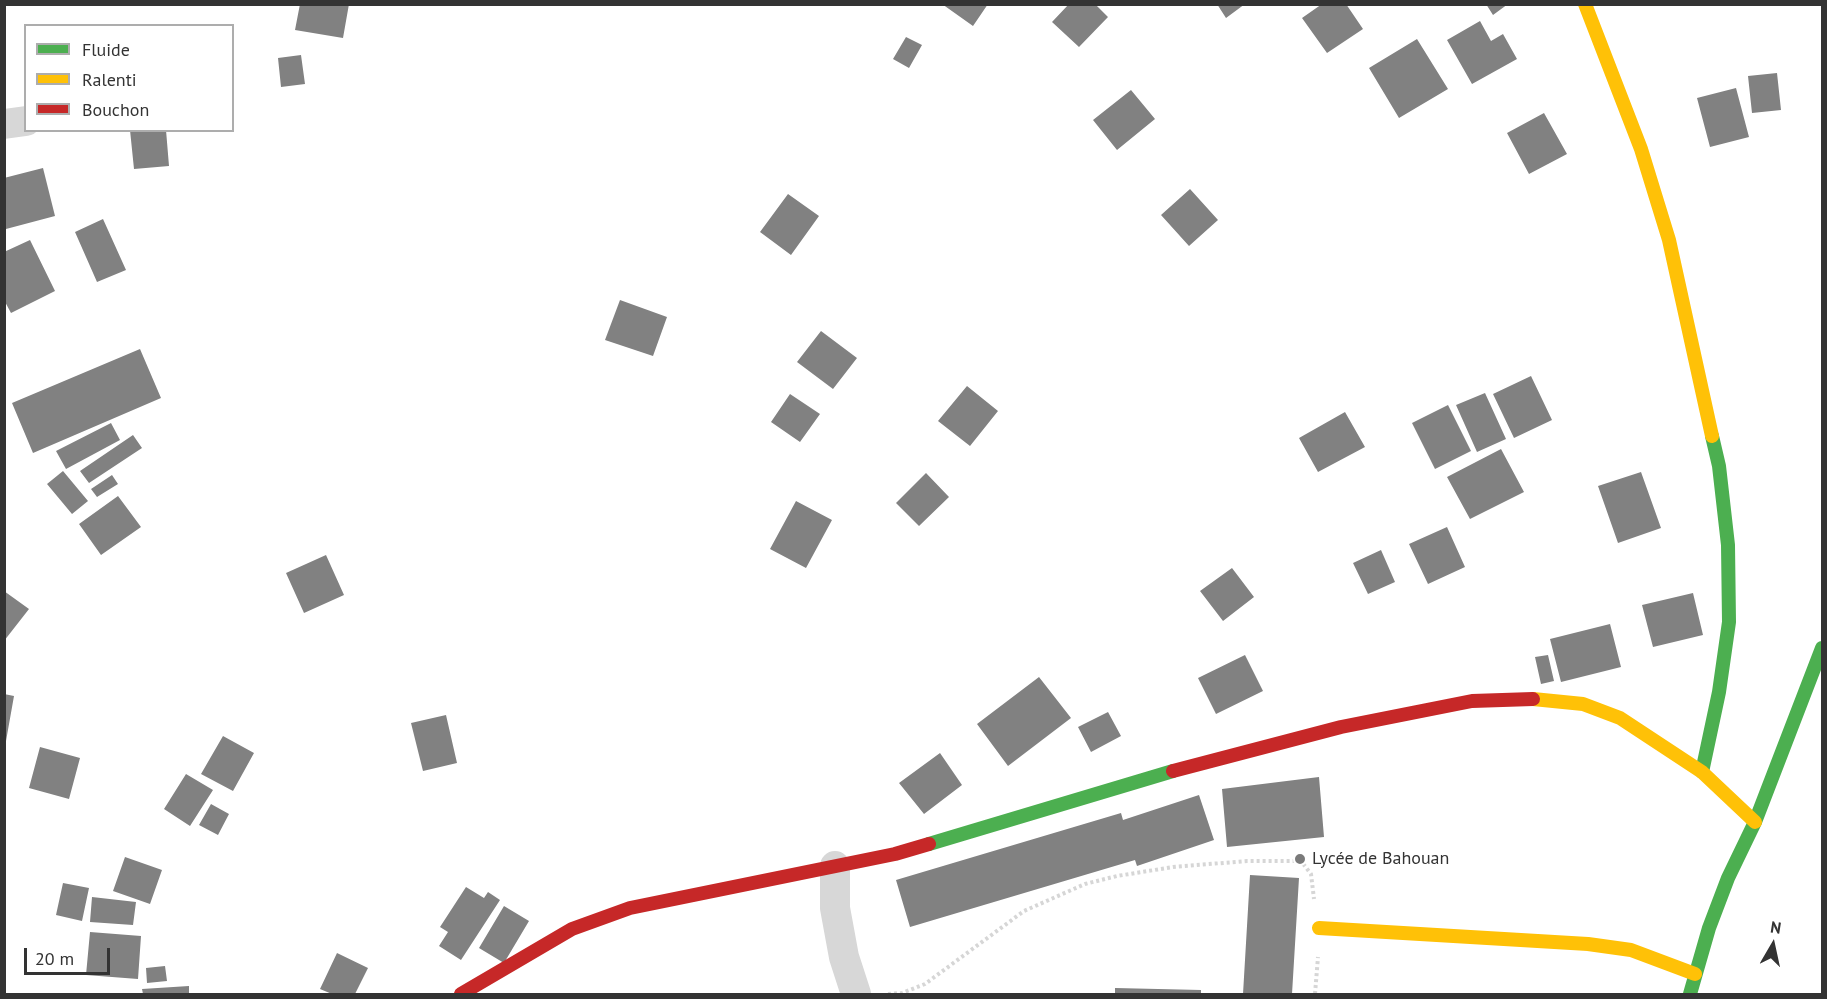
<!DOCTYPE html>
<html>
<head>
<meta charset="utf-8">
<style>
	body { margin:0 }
	#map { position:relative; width:1827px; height:999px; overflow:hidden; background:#fff; font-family:"PT Sans",sans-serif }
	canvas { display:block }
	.frame { position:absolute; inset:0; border:6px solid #333; pointer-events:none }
	.legend { position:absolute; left:24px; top:24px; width:210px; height:108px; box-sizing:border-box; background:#fff; border:2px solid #adadad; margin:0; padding:8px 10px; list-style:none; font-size:18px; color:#333 }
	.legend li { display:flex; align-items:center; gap:12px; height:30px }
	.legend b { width:30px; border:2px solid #adadad }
	.north { position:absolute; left:1743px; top:915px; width:60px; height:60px; -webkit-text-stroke:4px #fff; paint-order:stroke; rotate:9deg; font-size:16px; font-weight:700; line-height:24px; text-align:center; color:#333 }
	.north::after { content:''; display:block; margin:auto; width:21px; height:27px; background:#333; clip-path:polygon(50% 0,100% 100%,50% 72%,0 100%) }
	.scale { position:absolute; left:24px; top:948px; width:86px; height:27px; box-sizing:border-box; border:3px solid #333; border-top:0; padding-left:8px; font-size:18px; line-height:21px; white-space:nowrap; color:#333; -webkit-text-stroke:4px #fff; paint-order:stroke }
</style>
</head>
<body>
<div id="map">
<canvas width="1827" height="999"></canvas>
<div class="frame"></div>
<ul class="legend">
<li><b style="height:8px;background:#4caf50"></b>Fluide</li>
<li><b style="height:8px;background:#ffc107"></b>Ralenti</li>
<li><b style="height:8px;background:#c62828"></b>Bouchon</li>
</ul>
<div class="north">N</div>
<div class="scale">20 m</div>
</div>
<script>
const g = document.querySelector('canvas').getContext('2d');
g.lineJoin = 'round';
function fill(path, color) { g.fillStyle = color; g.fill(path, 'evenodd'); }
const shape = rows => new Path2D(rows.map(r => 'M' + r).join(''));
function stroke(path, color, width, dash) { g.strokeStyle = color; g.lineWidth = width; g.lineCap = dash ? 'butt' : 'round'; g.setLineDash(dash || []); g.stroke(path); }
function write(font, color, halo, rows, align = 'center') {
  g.font = font + ' "PT Sans",sans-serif'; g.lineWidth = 6; g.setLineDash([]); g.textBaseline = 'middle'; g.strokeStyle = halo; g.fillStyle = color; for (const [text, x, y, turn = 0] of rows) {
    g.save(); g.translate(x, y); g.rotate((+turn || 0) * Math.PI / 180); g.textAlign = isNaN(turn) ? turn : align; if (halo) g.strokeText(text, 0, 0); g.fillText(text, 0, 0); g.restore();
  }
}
const building = shape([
	[300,4,349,4,343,38,295,30],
	[942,4,988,4,973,26],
	[1069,4,1095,4,1108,17,1079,47,1052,22],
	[1217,4,1245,4,1226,18],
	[1322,4,1346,4,1363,29,1327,53,1302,18],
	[1486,4,1508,4,1493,15],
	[1480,21,1491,41,1503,34,1517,59,1472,84,1447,40],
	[906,37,922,45,909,68,893,59],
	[1417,39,1448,89,1399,118,1369,68],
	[301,55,305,84,281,87,278,58],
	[1777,73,1781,110,1752,113,1748,76],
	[1736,88,1749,137,1710,147,1697,98],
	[1131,90,1155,119,1117,150,1093,120],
	[1544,113,1567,154,1529,174,1507,133],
	[130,130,166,130,169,166,134,169],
	[43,168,55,216,6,229,4,178],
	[1190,189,1218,220,1189,246,1161,215],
	[788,194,819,216,791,255,760,232],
	[103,219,126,270,97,282,75,232],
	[30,240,55,291,11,313,4,300,4,252],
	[620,300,667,317,653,356,605,340],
	[821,331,857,358,833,389,797,362],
	[140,349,161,398,33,453,12,403],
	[1531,376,1552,420,1514,438,1493,394],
	[967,386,998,411,970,446,938,421],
	[1485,393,1506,439,1477,452,1456,405],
	[790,394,820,414,800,442,771,422],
	[1448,405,1471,451,1435,469,1412,423],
	[1345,412,1365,447,1318,472,1299,438],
	[111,423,120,440,66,469,56,451],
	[133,435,142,448,89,483,80,471],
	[1501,449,1524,492,1470,519,1447,477],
	[63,471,88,501,72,514,47,484],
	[1641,472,1661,528,1618,543,1598,486],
	[926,473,949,497,919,526,896,503],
	[112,475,118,484,97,497,91,489],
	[118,496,141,527,101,555,79,524],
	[796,501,832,520,806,568,770,549],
	[1447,527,1465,567,1428,584,1409,544],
	[1381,550,1395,582,1368,594,1353,563],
	[326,555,344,595,304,613,286,573],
	[1232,568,1254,597,1223,621,1200,591],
	[4,591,29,609,4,641],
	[1693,593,1703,635,1653,647,1642,605],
	[1610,624,1621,667,1561,682,1550,639],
	[1245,655,1263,691,1216,714,1198,678],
	[1548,655,1554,681,1541,684,1535,657],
	[1039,677,1071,718,1008,766,977,724],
	[4,694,14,696,6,741,4,741],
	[1108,712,1121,736,1091,752,1078,727],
	[446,715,457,763,423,771,411,723],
	[223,736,254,753,233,791,201,774],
	[40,747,80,758,69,799,29,788],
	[940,753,962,785,924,814,899,783],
	[186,774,213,790,190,826,164,809],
	[1319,777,1324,837,1227,847,1222,789],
	[1199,795,1214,840,1137,866,1135,860,910,927,896,880,1121,813,1123,820],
	[211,804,229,814,218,835,199,825],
	[125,857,162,870,150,904,113,891],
	[1250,875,1299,878,1292,994,1243,994],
	[63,883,89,888,82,921,56,915],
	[466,887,484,898,488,892,500,900,461,960,439,946,448,932,440,927],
	[92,897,136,902,133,925,90,922],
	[504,906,529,921,504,963,479,948],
	[90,932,141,936,138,979,86,975],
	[337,953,368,968,355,994,332,994,320,989],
	[165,966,167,981,147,983,146,968],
	[189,986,189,994,143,994,142,989],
	[1115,988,1201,990,1201,994,1115,994]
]);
const path = shape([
	[888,994,902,993,925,984,1024,911,1085,884,1117,876,1173,867,1247,861,1301,861,1311,874,1314,899],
	[1315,994,1318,957]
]);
const street = shape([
	[4,124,26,121],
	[835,866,835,908,844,957,856,994]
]);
const fast = shape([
	[1702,772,1719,692,1729,622,1728,545,1719,466,1712,436],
	[929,844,1173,771],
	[1690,994,1709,928,1728,878,1755,822,1822,648]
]);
const slow = shape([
	[1585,4,1641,149,1669,240,1712,436],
	[1533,699,1583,704,1620,718,1702,772,1755,822],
	[1319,928,1588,944,1631,950,1695,974]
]);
const jam = shape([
	[1173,771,1341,727,1472,701,1533,699],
	[461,994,572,929,630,908,895,854,929,844]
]);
const markers = [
	[1300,859,6,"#7a7a7a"]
];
const poiNames = [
	["Lycée de Bahouan",1312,859]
];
fill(building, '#818181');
stroke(path, '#d6d6d6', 4, [3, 3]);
stroke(street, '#d7d7d7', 30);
stroke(fast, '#4caf50', 14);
stroke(slow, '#ffc107', 14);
stroke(jam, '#c62828', 14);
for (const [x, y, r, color] of markers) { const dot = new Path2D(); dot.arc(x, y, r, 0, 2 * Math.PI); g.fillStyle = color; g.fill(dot); stroke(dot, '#fff', 2); }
write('18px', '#333', '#fff', poiNames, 'left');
</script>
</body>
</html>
